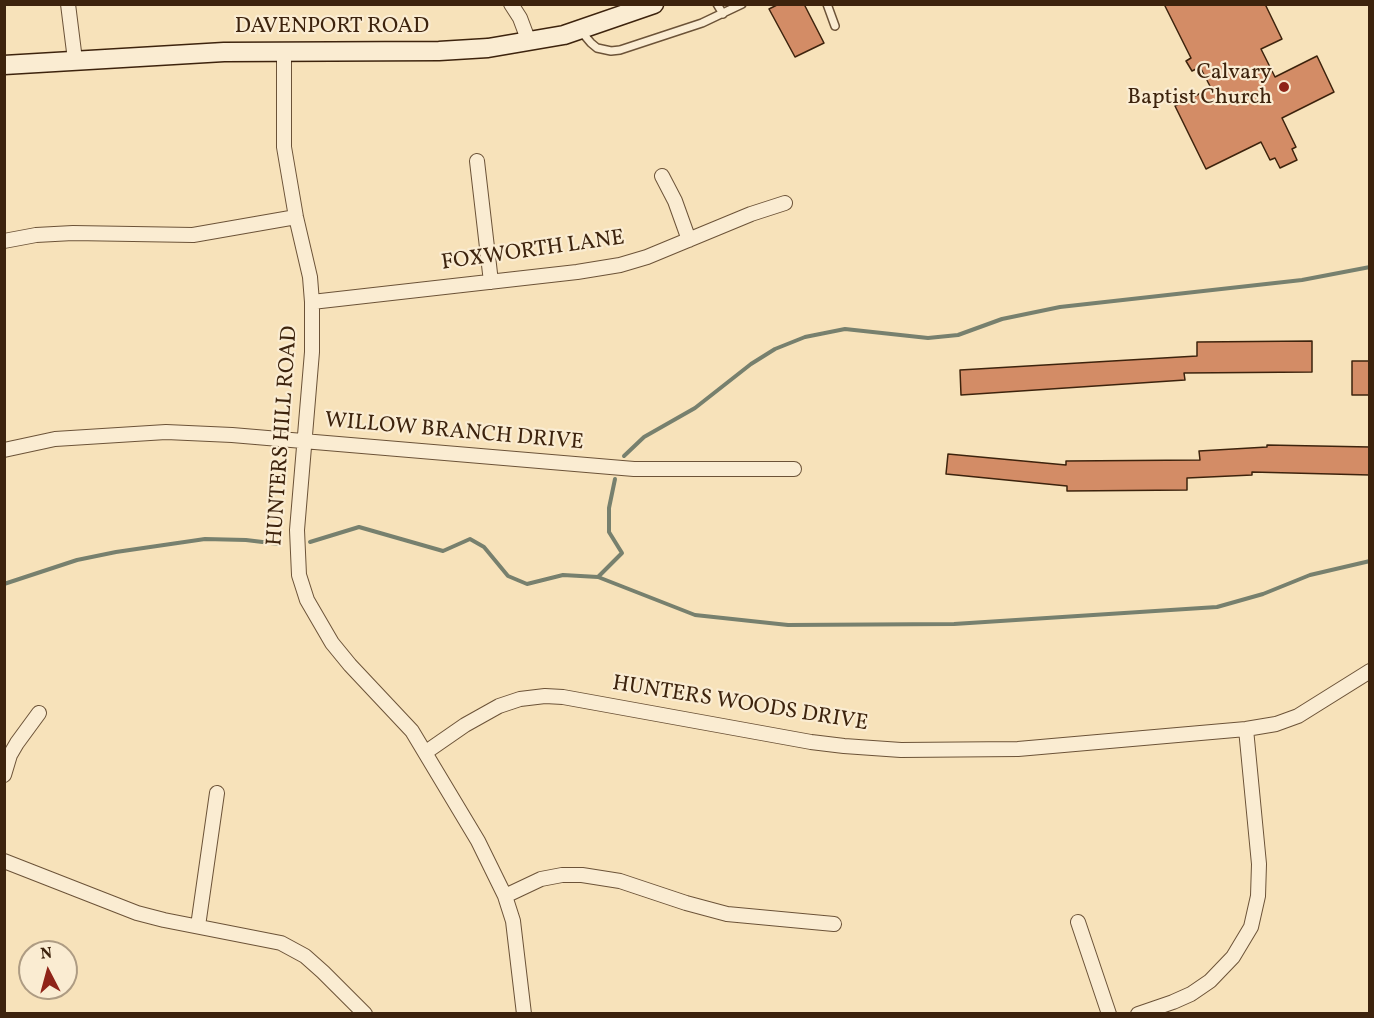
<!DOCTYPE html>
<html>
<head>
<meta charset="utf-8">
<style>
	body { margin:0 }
	#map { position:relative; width:1374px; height:1018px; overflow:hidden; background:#f7e2ba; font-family:Vollkorn,serif }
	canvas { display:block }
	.frame { position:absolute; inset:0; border:6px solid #3d230d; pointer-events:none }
	.north { position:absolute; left:18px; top:940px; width:60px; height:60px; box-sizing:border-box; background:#faecd2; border:2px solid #ae9c83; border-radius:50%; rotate:354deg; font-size:16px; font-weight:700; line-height:24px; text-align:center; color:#3d230d }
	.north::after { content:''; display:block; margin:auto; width:21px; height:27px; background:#8f2418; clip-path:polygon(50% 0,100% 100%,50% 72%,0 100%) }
</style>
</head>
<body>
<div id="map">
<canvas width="1374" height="1018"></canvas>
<div class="frame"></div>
<div class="north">N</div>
</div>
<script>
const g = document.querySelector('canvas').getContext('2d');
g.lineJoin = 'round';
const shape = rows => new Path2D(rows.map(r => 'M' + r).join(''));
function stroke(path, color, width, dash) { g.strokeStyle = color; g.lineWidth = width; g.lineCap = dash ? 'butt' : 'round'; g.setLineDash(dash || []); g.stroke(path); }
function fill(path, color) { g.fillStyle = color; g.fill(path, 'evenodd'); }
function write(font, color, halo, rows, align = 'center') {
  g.font = font + ' Vollkorn,serif'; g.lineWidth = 4.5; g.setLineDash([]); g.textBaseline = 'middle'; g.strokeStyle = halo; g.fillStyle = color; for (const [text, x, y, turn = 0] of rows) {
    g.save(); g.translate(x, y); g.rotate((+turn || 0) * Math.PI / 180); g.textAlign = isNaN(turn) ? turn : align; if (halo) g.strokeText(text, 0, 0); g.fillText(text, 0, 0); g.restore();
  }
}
const stream = shape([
	[624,456,644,437,695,408,751,364,775,349,805,337,845,329,928,338,958,335,1002,319,1060,307,1302,280,1370,267],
	[310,542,359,527,443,551,470,539,484,547,508,576,527,584,563,575,598,577,695,615,788,625,954,624,1217,607,1263,594,1310,575,1370,561],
	[598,577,622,553,609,532,609,508,615,479],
	[4,584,77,560,116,552,205,539,246,540,279,544]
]);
const building = shape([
	[779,4,804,4,824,43,795,57,769,9,779,4],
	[1164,4,1265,4,1282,39,1261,49,1275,77,1317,56,1334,92,1282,118,1296,147,1292,149,1297,160,1280,168,1275,158,1270,160,1261,142,1206,169,1175,106,1211,88,1200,67,1192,71,1186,61,1191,58,1164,4],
	[1312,341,1312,372,1184,373,1185,380,961,395,960,370,1197,356,1197,342,1312,341],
	[1352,361,1370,361,1370,395,1352,395,1352,361],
	[1267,445,1370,447,1370,475,1252,472,1252,475,1187,478,1187,490,1067,491,1067,486,946,474,948,454,1066,465,1066,461,1200,460,1199,451,1267,447,1267,445]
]);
const lane = shape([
	[717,4,723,14],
	[827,4,835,26],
	[580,30,591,43,597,48,611,51,620,50,702,23,742,4]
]);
const street = shape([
	[68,4,75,60],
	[511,4,520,18,529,42],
	[284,51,284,147,296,217,310,277,312,302,312,352,297,530,299,575,307,600,332,643,350,665,412,731,478,841,505,896,513,921,524,1014],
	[477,161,491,282],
	[662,176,675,201,689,240],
	[4,241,36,235,73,233,193,235,296,217],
	[312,302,577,272,620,265,647,257,751,214,785,203],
	[4,450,55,439,166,432,232,435,634,469,794,469],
	[426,752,465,725,499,706,520,699,545,696,563,697,811,742,844,746,901,750,1018,749,1246,729,1276,724,1298,716,1370,671],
	[4,775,10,755,17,743,39,713],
	[4,861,137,913,164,920,281,943,305,956,323,972,365,1014],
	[505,896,541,879,562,875,582,875,620,881,686,903,727,914,834,924],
	[1078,922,1109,1014],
	[198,926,217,793],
	[1138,1014,1173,1002,1191,994,1210,981,1233,957,1251,927,1258,896,1259,864,1246,729]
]);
const secondary = shape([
	[4,65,224,52,439,51,488,48,564,35,654,4]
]);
const markers = [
	[1284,87,6,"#8f2418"]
];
const streetNames = [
	["DAVENPORT ROAD",332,28],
	["FOXWORTH LANE",533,252,-8],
	["WILLOW BRANCH DRIVE",454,433,5],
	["HUNTERS HILL ROAD",284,436,-86],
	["HUNTERS WOODS DRIVE",740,705,9]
];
const poiNames = [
	["Calvary",1272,74],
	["Baptist Church",1272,99]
];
stroke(stream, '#77806e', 4);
fill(building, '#d38c66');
stroke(building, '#3d230d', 1.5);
stroke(lane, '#6c5338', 10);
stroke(street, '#6c5338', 16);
stroke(secondary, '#3d230d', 21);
stroke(lane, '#faecd2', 7);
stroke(street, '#faecd2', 14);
stroke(secondary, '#faecd2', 18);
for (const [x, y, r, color] of markers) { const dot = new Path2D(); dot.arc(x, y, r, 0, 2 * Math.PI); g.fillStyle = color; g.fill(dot); stroke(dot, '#faecd2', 2); }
write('22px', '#3d230d', '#faecd2', streetNames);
write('22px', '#3d230d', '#faecd2', poiNames, 'right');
</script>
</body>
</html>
